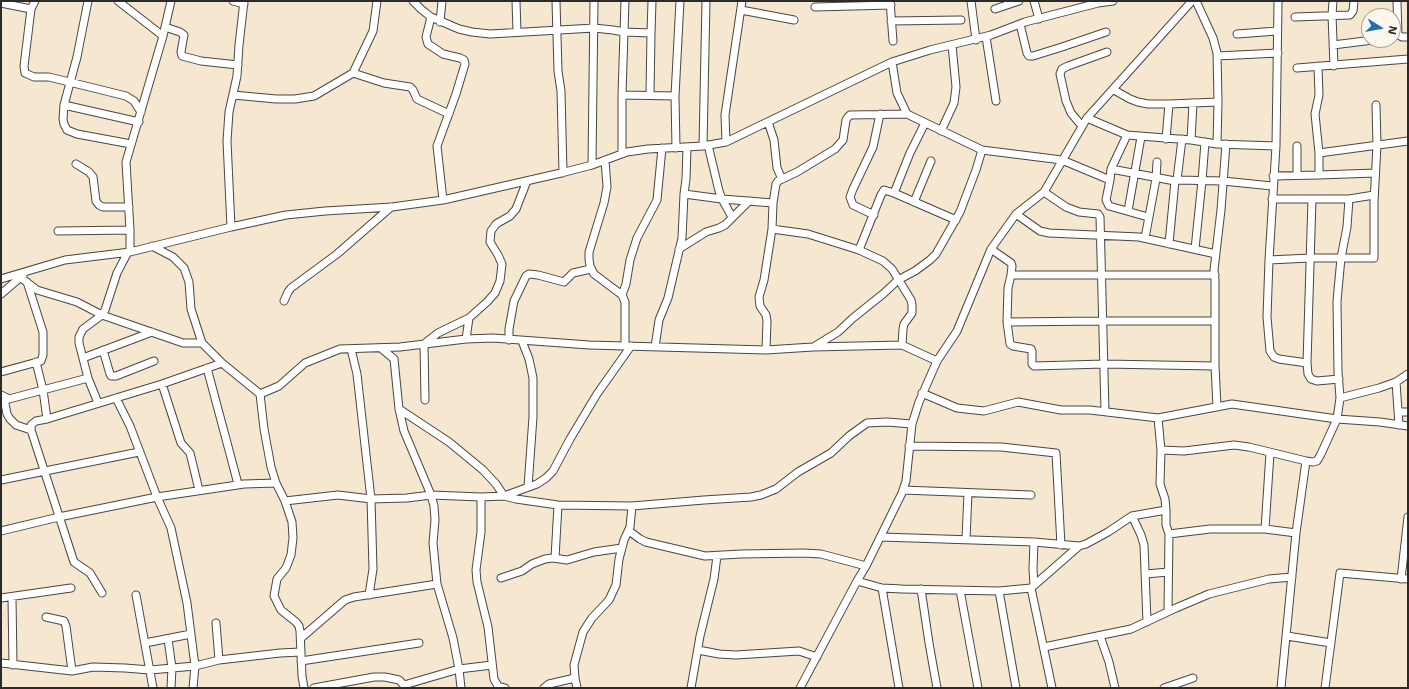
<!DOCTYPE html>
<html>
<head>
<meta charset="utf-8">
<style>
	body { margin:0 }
	#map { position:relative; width:1409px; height:689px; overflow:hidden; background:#f5e7d0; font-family:"Shantell Sans",sans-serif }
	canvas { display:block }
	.frame { position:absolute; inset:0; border:2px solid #2b2b2b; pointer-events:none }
	.north { position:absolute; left:1361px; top:8px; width:40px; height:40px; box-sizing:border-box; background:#fbf7ec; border:1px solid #a8a59f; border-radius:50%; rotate:101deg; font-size:11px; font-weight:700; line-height:16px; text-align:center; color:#2b2b2b }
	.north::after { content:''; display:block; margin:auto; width:14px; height:18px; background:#1f6fb2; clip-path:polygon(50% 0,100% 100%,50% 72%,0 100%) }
</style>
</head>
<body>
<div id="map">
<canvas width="1409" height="689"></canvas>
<div class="frame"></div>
<div class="north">N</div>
</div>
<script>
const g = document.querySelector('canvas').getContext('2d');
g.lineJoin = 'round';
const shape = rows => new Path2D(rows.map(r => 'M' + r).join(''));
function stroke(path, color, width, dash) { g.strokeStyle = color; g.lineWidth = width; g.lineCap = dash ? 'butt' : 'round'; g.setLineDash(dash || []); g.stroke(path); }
const minor = shape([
	[88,1,77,57,64,105,63,119,64,124,67,130,77,134,131,144],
	[118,1,163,36],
	[233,1,244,4],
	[413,1,422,10,431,17,426,37,428,44,443,54,460,58,464,60,465,64,456,94,437,146,443,200],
	[516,1,517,32],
	[556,1,558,71,561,91,563,173],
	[625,1,622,95,675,96],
	[890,1,893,41],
	[971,1,976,40],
	[1034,1,1039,19],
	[1196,1,1213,38,1217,53,1218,102,1217,144],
	[1278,1,1276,146,1269,260,1267,317,1270,351,1274,357,1279,359,1307,363],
	[1333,1,1332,15,1334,66],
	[1397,1,1398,35],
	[1,3,31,9,24,66,25,73,34,77,49,77,126,96,134,101,141,112],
	[815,7,891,5],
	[31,9,35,1],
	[995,9,1019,1],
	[741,10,794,20],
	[431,17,459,29,472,32,490,34,594,28,613,30,624,32,651,33,652,1],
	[1295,17,1350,15,1353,11,1354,1],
	[891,21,961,20],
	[440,22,442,1],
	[1020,24,1027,53,1029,56,1033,56,1062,47,1106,32],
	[165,27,180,32,184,35,181,52,182,56,201,61,238,65],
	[1237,34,1277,31],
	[1393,34,1395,33,1402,37,1408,37],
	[986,37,996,101],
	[1333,45,1373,40],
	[1217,56,1278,53],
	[892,62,897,93,907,114],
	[1318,66,1319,95,1315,114,1319,153,1319,175],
	[1297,68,1408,59],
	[353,73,384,83,410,87,413,90,417,99,449,114],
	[1114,90,1130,99,1138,102,1148,104,1169,104,1166,139],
	[233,95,276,99,295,99,314,96,353,73,373,31,377,1],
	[650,95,651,33],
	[1169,104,1218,102],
	[64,105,139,122],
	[1087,118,1127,135,1191,140,1217,144,1276,146],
	[768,122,774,140,777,168,782,179],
	[1082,126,1071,113,1066,101,1060,74,1062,69,1068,66,1107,52],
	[941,131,954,103,956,87,952,45],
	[1191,140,1193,103],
	[726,142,725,115,728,95,742,1],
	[708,145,719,191,722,199,732,217],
	[703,146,706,1],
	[1297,146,1297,175],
	[687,147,686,179,684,194,722,199,773,203],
	[676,148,675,96,680,1],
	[1319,153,1408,141],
	[622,154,622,95],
	[605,160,607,187,604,203,589,252,589,259,590,266,594,274,622,295,625,302,625,345],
	[76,164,89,172,93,177,96,201,99,205,103,207,129,207],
	[592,165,594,1],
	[1111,169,1175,181,1177,180,1223,181,1272,186],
	[1273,176,1319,175,1375,173],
	[1110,180,1106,200,1109,206,1148,217],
	[1177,180,1182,139],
	[1044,192,1066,207,1079,212,1098,214,1100,217,1105,411],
	[894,193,910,153,925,123],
	[1272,199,1349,199,1374,195],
	[1312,199,1307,363,1308,374,1311,379,1317,381,1339,379],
	[914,202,931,161],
	[1128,211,1141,137],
	[1016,214,1040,231,1049,233,1139,237,1216,254],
	[874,215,853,205,850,197,853,189,873,147,880,114],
	[231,227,227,141,229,112,237,76,239,45,244,1],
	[772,229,808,234,859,250,883,261,892,269,911,300,912,305,912,313,904,324,903,329,902,345],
	[58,231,130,230],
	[1145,238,1156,179,1157,162],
	[1169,244,1175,181],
	[152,246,173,257,184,268,189,282,191,309,202,343,222,363,260,394,264,429,271,467,276,483,285,501,338,495,371,499,407,498,431,495,434,506,435,520,433,543,437,584,453,638,459,669,461,688],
	[679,249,706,232,719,228,725,225,749,201],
	[991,249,1011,263,1012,266,1011,275,1215,275],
	[1195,249,1202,181,1205,142],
	[859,250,881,195,884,190,894,193,956,220],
	[130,252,130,230,126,162,163,36,171,1],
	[1269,260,1310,258,1374,258,1374,202,1377,145,1376,105],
	[1011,275,1008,288,1007,322,1010,344,1013,346,1031,349,1032,351,1032,364,1034,366,1104,364,1215,366],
	[20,277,37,290,77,302,102,315,183,343,202,343],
	[1,279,65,260,130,252,231,227,286,215,325,211,392,207,443,200,561,173,592,165,627,152,648,149,703,146,726,142,892,62,930,50,991,35,1025,22,1098,3,1113,1],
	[1,294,23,275],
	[622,295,626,284,630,260,637,238,657,200,662,148],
	[284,301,288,292,291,288,337,254,391,207],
	[1007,322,1102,321,1214,321],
	[466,339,469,318],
	[509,340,509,329,514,301,526,276,529,274,538,275,564,282,573,273,591,269],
	[522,341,529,359,533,378,533,417,528,487],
	[815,346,838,332,853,318,883,294,898,280,915,271,930,260,936,254,960,212,976,170,982,150],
	[655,347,659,320,668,298,682,238,684,194],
	[351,349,357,374,371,499,373,569,369,595],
	[382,349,394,359,399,409,404,431,431,495,481,497,504,496,537,484,546,478,553,471,570,439,597,394,631,346],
	[103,350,110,374,111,376,116,376,154,361],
	[766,350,767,321,766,315,760,306,759,297,764,280,772,229,773,203,776,184,778,181,797,172,835,149,843,140,846,120,848,117,850,115,907,114,982,150,1062,160,1110,180,1111,169,1127,135],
	[83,358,152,332],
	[36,362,43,390,47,419],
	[207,368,238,484],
	[1,372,41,361,43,355,43,332,27,282],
	[1396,382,1399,425],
	[162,384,181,443,190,453,199,490],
	[922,393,957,408,984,411,1018,402,1061,410,1090,410,1158,418,1232,404,1337,419,1380,422,1408,426],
	[260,394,279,386,305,363,340,349,400,347,466,339,493,338,589,345,766,350,813,347,902,345,937,361],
	[1,395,9,399,88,378],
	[4,398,7,414,10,419,16,425,31,430],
	[116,398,130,426,157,497,171,528,187,603,195,666],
	[1340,398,1379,388,1396,382,1408,374],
	[425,400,424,344,438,333,469,318,487,302,495,293,500,281,502,264,498,255,490,242,491,231,496,224,510,216,516,209,527,181],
	[98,403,88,378,79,343,79,337,83,329,102,315,105,310,117,273,128,252],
	[1217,407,1215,366,1215,280,1214,270,1221,210,1226,144],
	[399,409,449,442,483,470,496,484,504,496,516,499,558,505,632,506,704,500,751,497,761,495,776,489,798,472,831,453,849,436,867,423,887,422,912,424],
	[1398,412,1408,412],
	[1158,418,1161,450,1160,484,1165,499,1166,510],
	[909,446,1001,447,1056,453,1061,545],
	[1161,450,1184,451,1234,445,1249,447,1306,461],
	[1,480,139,452],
	[903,490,1031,495],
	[481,497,481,532,476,570,477,582,488,627,494,679,498,686,505,688],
	[285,501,292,522,293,538,291,555,286,568,277,579,274,596,281,610,296,622,299,626,300,631,302,676,304,688],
	[1132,516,1141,535,1144,545,1147,622],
	[1265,529,1270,453],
	[1,531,59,517,157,497,244,484,276,483],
	[629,531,640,539,646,542,705,556,741,554,804,553,821,554,866,566],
	[881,537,1034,542,1079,546],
	[966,539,968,493],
	[1034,542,1033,569,1034,585],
	[555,558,558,505],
	[1146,574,1168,572],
	[501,578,522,571,532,564,545,559,553,558,567,560,594,552,622,548],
	[1401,579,1408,517],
	[857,581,882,588,902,589,999,591,1031,588,1079,546,1086,544,1108,532,1132,516,1166,510,1166,525,1169,534,1210,529,1265,529,1296,533],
	[882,588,899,688],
	[1031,588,1052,688],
	[921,589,929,643,937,688],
	[960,590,978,688],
	[999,591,1016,688],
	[102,593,90,573,74,562,31,430,31,425,36,421,47,419,162,384,222,363],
	[136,595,153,688],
	[12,597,13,665],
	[1,598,71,588],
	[1168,611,1169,534],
	[46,617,64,621,66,626,72,671],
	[216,623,219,660],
	[1100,636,1109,662,1115,688],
	[1287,636,1331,643],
	[301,638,345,600,354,597,437,584],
	[168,639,172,668,171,688],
	[145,643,191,634],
	[1044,647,1131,629,1176,608,1209,594,1269,579,1292,577],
	[698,650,719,654,736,655,799,651,817,657],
	[301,661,419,643],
	[1,663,72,671,93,667,125,668,150,670,195,666,219,660,280,653,301,652],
	[575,678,577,688],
	[404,685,459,669,492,665],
	[193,688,195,666],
	[314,688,374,677,385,677,399,680,404,685,404,688],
	[544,688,549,684,575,678,574,665,583,632,592,618,609,600,616,585,619,559,624,540,630,527,632,506],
	[691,688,700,636,714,579,717,556],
	[800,688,857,581,866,566,902,493,906,481,912,424,919,402,937,361,957,331,991,249,1016,214,1044,192,1087,118,1192,1],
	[1164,688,1193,678],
	[1281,688,1296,533,1306,461,1313,462,1317,461,1321,454,1337,419,1340,398,1338,372,1337,301,1341,258,1347,227,1349,199],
	[1325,688,1340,573,1408,579]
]);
stroke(minor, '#494744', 9);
stroke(minor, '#fff', 7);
</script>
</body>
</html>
